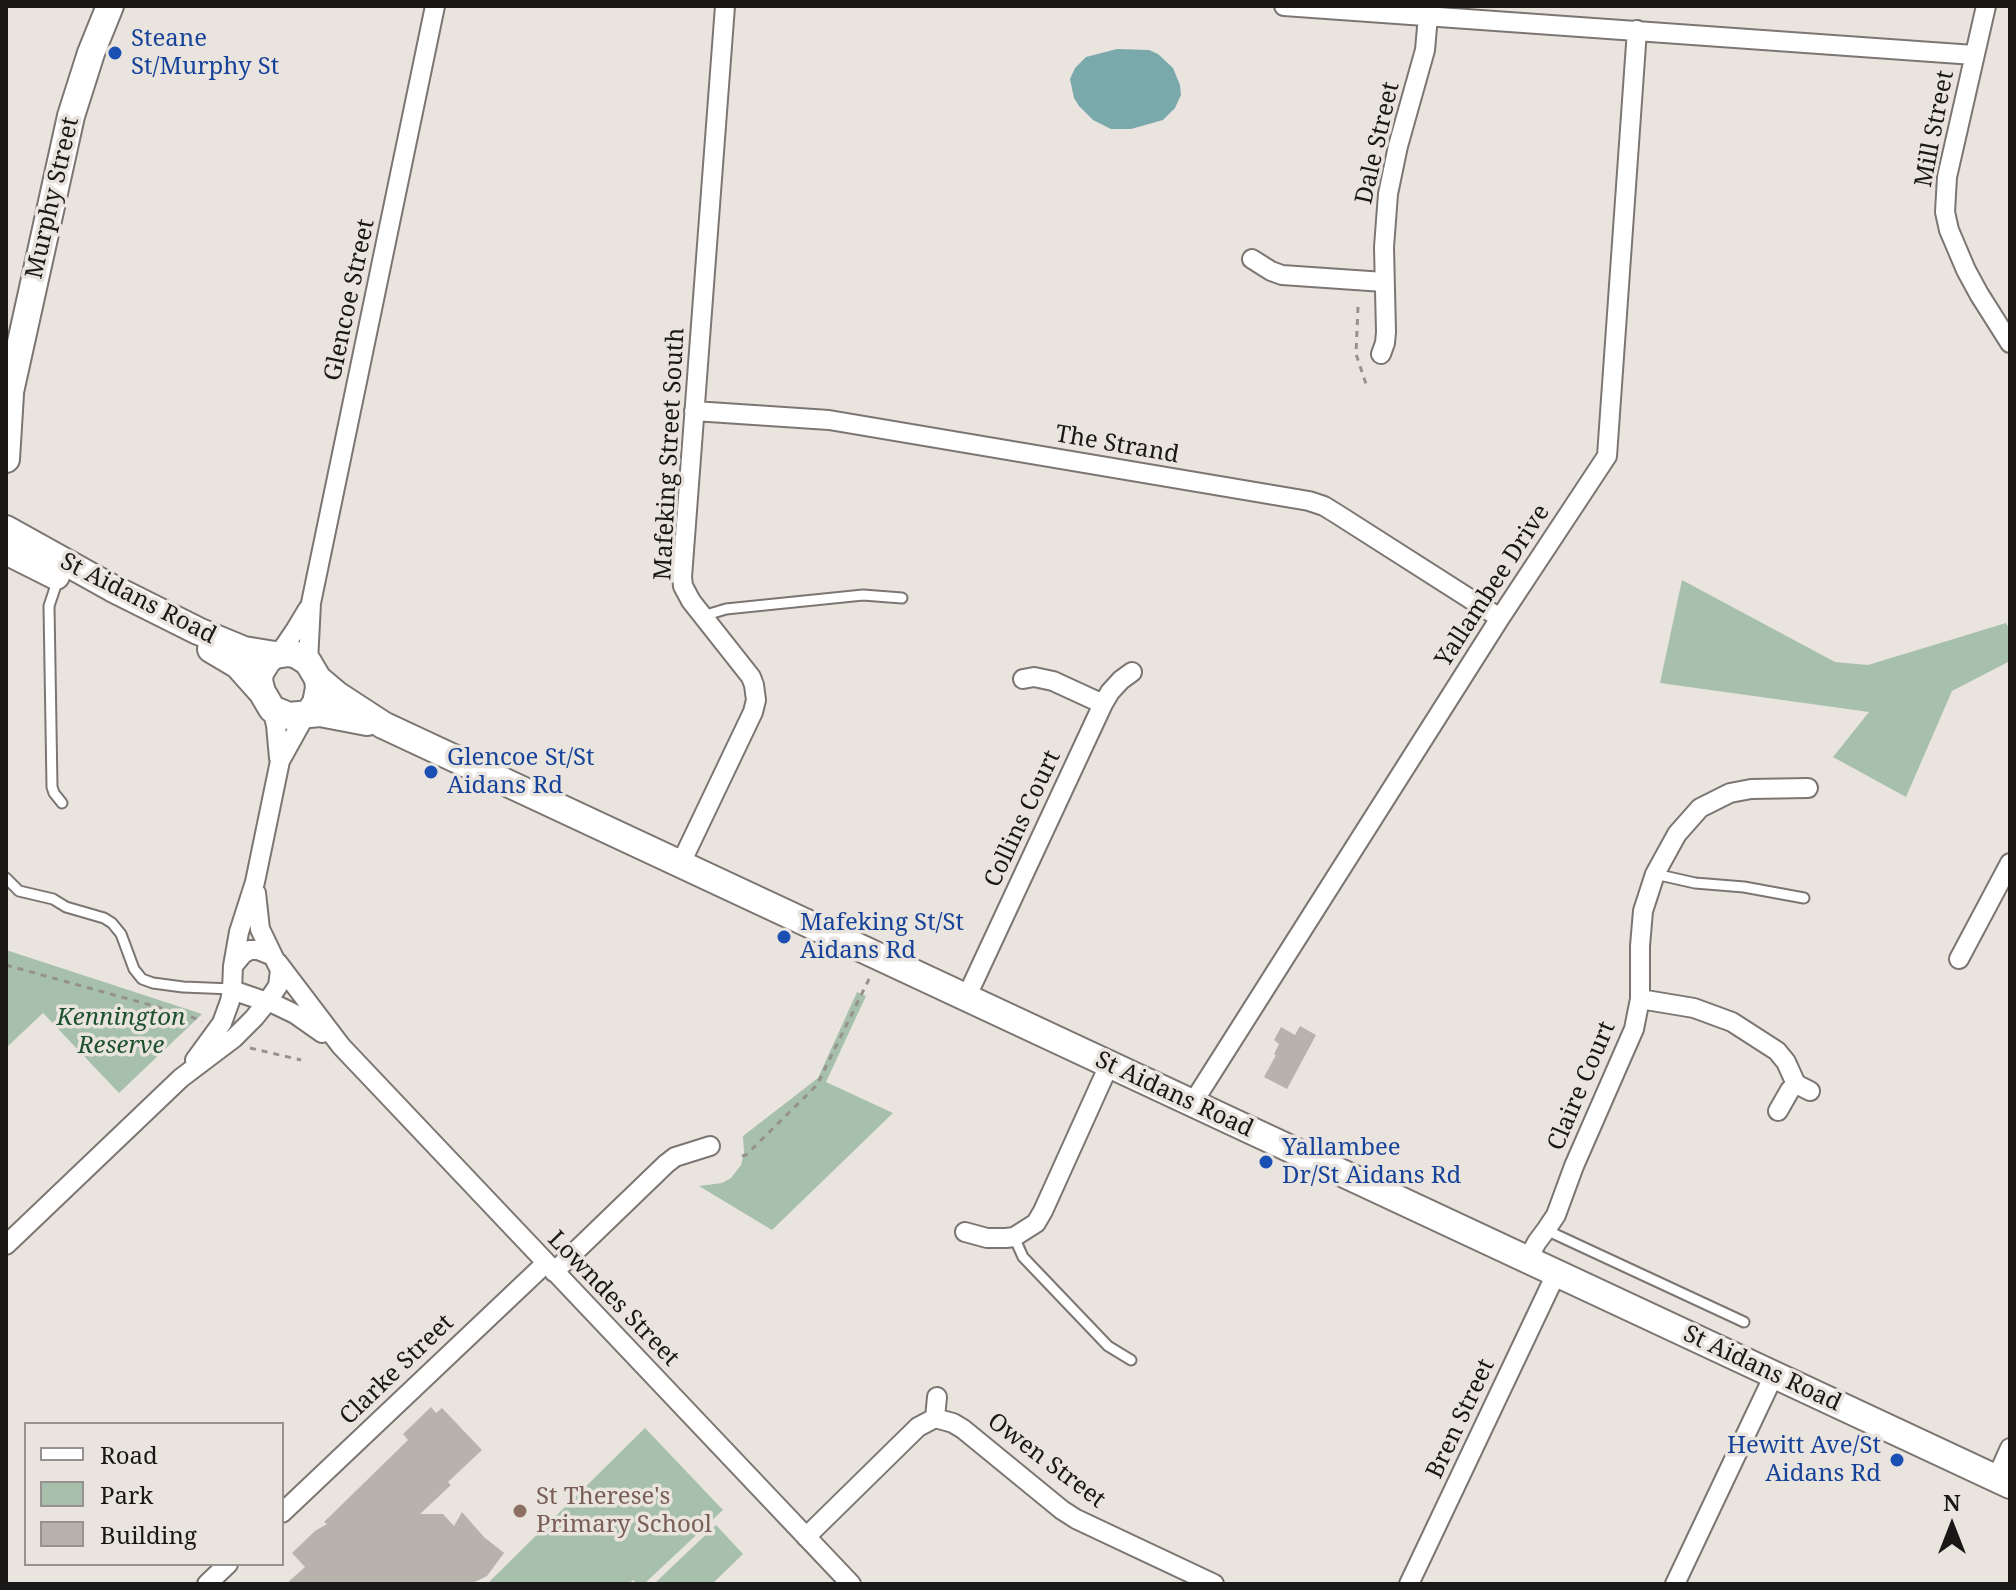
<!DOCTYPE html>
<html>
<head>
<meta charset="utf-8">
<style>
	body { margin:0 }
	#map { position:relative; width:2016px; height:1590px; overflow:hidden; background:#eae4df; font-family:"Noto Serif",serif }
	canvas { display:block }
	.frame { position:absolute; inset:0; border:8px solid #1a1816; pointer-events:none }
	.legend { position:absolute; left:24px; top:1422px; width:260px; height:144px; box-sizing:border-box; background:#eae4df; border:2px solid #97928f; margin:0; padding:10px 14px; list-style:none; font-size:24px; color:#1a1816 }
	.legend li { display:flex; align-items:center; gap:16px; height:40px }
	.legend b { width:40px; border:2px solid #97928f }
	.north { position:absolute; left:1912px; top:1486px; width:80px; height:80px; -webkit-text-stroke:6px #eae4df; paint-order:stroke; rotate:0deg; font-size:22px; font-weight:700; line-height:32px; text-align:center; color:#1a1816 }
	.north::after { content:''; display:block; margin:auto; width:28px; height:36px; background:#1a1816; clip-path:polygon(50% 0,100% 100%,50% 72%,0 100%) }
</style>
</head>
<body>
<div id="map">
<canvas width="2016" height="1590"></canvas>
<div class="frame"></div>
<ul class="legend">
<li><b style="height:10px;background:#fff"></b>Road</li>
<li><b style="height:22px;background:#a7c0ac"></b>Park</li>
<li><b style="height:22px;background:#b8b2ad"></b>Building</li>
</ul>
<div class="north">N</div>
</div>
<script>
const g = document.querySelector('canvas').getContext('2d');
g.lineJoin = 'round';
function fill(path, color) { g.fillStyle = color; g.fill(path, 'evenodd'); }
const shape = rows => new Path2D(rows.map(r => 'M' + r).join(''));
function stroke(path, color, width, dash) { g.strokeStyle = color; g.lineWidth = width; g.lineCap = dash ? 'butt' : 'round'; g.setLineDash(dash || []); g.stroke(path); }
function write(font, color, halo, rows, align = 'center') {
  g.font = font + ' "Noto Serif",serif'; g.lineWidth = 7; g.setLineDash([]); g.textBaseline = 'middle'; g.strokeStyle = halo; g.fillStyle = color; for (const [text, x, y, turn = 0] of rows) {
    g.save(); g.translate(x, y); g.rotate((+turn || 0) * Math.PI / 180); g.textAlign = isNaN(turn) ? turn : align; if (halo) g.strokeText(text, 0, 0); g.fillText(text, 0, 0); g.restore();
  }
}
const green = shape([
	[1682,580,1835,662,1868,665,2006,623,2010,630,2010,661,1952,691,1906,797,1833,757,1869,712,1660,683],
	[6,950,202,1014,119,1093,43,1013,6,1048],
	[857,992,866,996,826,1082,893,1113,772,1230,699,1186,722,1183,731,1178,741,1165,744,1153,743,1136,818,1078],
	[645,1428,723,1510,644,1584,637,1584,633,1580,628,1584,487,1584],
	[716,1525,743,1554,712,1584,658,1584,656,1582]
]);
const water = shape([
	[1117,49,1149,50,1158,54,1173,68,1180,85,1181,95,1175,108,1163,120,1131,129,1111,129,1093,120,1079,106,1074,98,1070,79,1075,68,1086,57]
]);
const building = shape([
	[1300,1026,1316,1035,1287,1089,1264,1077,1276,1055,1274,1054,1279,1044,1274,1040,1281,1027,1295,1035],
	[431,1407,436,1413,442,1408,482,1450,448,1482,451,1485,420,1514,443,1514,454,1526,462,1512,484,1537,504,1553,487,1576,471,1584,286,1584,305,1567,292,1553,315,1531,327,1524,324,1522,408,1440,403,1434]
]);
const path = shape([
	[1358,307,1356,354,1367,387],
	[6,965,190,1016,202,1022],
	[250,1048,301,1060],
	[742,1156,746,1155,817,1085,870,977]
]);
const lane = shape([
	[58,579,49,606,52,787,54,793,62,803],
	[703,616,726,609,863,595,902,598],
	[1655,874,1695,883,1744,887,1804,898],
	[6,878,19,891,53,899,66,907,104,918,112,923,121,934,134,969,142,979,153,983,183,987,232,989],
	[1546,1230,1744,1322],
	[1014,1237,1023,1257,1108,1346,1131,1360]
]);
const street = shape([
	[1284,6,1974,55],
	[1986,6,1947,177,1945,212,1949,230,1966,270,1979,294,2010,343],
	[1252,259,1271,271,1282,275,1384,282],
	[1381,354,1385,343,1386,332,1384,247,1388,194,1398,146,1425,50,1428,16],
	[694,411,829,420,1309,501,1324,506,1337,514,1500,618],
	[279,654,296,629,308,609],
	[308,662,311,603,435,6],
	[1023,679,1034,677,1053,681,1103,704],
	[272,709,276,725,279,758],
	[680,865,753,712,756,700,754,685,751,677,691,601,683,586,682,577,725,6],
	[256,893,260,929,273,956],
	[250,950,258,950,273,956,280,970,278,986,267,1002,232,990,233,966,243,954,250,950],
	[1959,959,2010,863],
	[278,963,341,1046,851,1584],
	[233,966,239,932,255,882,280,761,305,716],
	[966,998,1103,704,1110,692,1121,680,1132,672],
	[1640,999,1694,1008,1732,1022,1777,1051,1786,1062,1796,1084,1810,1091],
	[268,1001,295,1014,322,1033],
	[195,1060,222,1023,230,1001,232,990],
	[1192,1104,1500,618,1607,456,1637,30],
	[1778,1111,1790,1090,1796,1084],
	[965,1232,987,1238,1006,1238,1014,1237,1036,1223,1043,1211,1109,1065],
	[6,1245,181,1078,234,1038,254,1018,267,1002],
	[1527,1260,1537,1242,1546,1230,1556,1215,1574,1166,1634,1029,1640,999,1640,946,1643,911,1655,874,1677,834,1700,808,1730,793,1751,789,1808,788],
	[554,1272,666,1164,675,1157,710,1146],
	[935,1418,937,1397],
	[1996,1479,2010,1448],
	[282,1513,546,1263],
	[806,1537,918,1427,935,1418,953,1423,963,1429,1062,1510,1076,1519,1214,1584],
	[207,1584,228,1564],
	[1409,1584,1556,1274],
	[1675,1584,1774,1375]
]);
const secondary = shape([
	[6,410,71,116,91,53,110,6],
	[6,459,10,394],
	[6,529,112,588,198,631,244,650,275,655],
	[6,551,56,576],
	[211,649,238,665,262,692],
	[318,679,337,695,383,725,2010,1485],
	[309,713,316,703,319,688,318,679,308,662,297,655,289,653,275,655,268,660,260,673,259,681,262,692,272,709,289,716,320,713,367,722]
]);
const markers = [
	[115,53,8,"#1a4fb4"],
	[431,772,8,"#1a4fb4"],
	[784,937,8,"#1a4fb4"],
	[1266,1162,8,"#1a4fb4"],
	[1897,1460,8,"#1a4fb4"],
	[520,1511,8,"#8d6e63"]
];
const transitNames = [
	["Steane",131,39],
	["St/Murphy St",131,67],
	["Glencoe St/St",447,758],
	["Aidans Rd",447,786],
	["Mafeking St/St",800,923],
	["Aidans Rd",800,951],
	["Yallambee",1282,1148],
	["Dr/St Aidans Rd",1282,1176],
	["Hewitt Ave/St",1881,1446,"right"],
	["Aidans Rd",1881,1474,"right"]
];
const streetNames = [
	["Mill Street",1935,129,-79],
	["Dale Street",1378,143,-77],
	["Murphy Street",53,198,-77],
	["Glencoe Street",350,300,-78],
	["The Strand",1117,445,10],
	["Mafeking Street South",670,454,-87],
	["Yallambee Drive",1493,586,-57],
	["St Aidans Road",138,599,27],
	["Collins Court",1023,819,-65],
	["Claire Court",1582,1086,-67],
	["St Aidans Road",1174,1095,25],
	["Lowndes Street",613,1299,46],
	["St Aidans Road",1762,1369,25],
	["Clarke Street",397,1370,-44],
	["Bren Street",1461,1419,-65],
	["Owen Street",1046,1461,37]
];
const parkNames = [
	["Kennington",121,1018],
	["Reserve",121,1046]
];
const educationNames = [
	["St Therese's",536,1497],
	["Primary School",536,1525]
];
fill(green, '#a7c0ac');
fill(water, '#7aa9ab');
fill(building, '#b8b2ad');
stroke(lane, '#7c7672', 13);
stroke(street, '#7c7672', 22);
stroke(secondary, '#7c7672', 30);
stroke(path, '#95918d', 3, [6, 6]);
stroke(lane, '#fff', 9);
stroke(street, '#fff', 18);
stroke(secondary, '#fff', 26);
for (const [x, y, r, color] of markers) { const dot = new Path2D(); dot.arc(x, y, r, 0, 2 * Math.PI); g.fillStyle = color; g.fill(dot); stroke(dot, '#eae4df', 3); }
write('24px', '#164399', '#eae4df', transitNames, 'left');
write('24px', '#1a1816', '#eae4df', streetNames);
write('italic 24px', '#1e512e', '#eae4df', parkNames);
write('24px', '#785e54', '#eae4df', educationNames, 'left');
</script>
</body>
</html>
